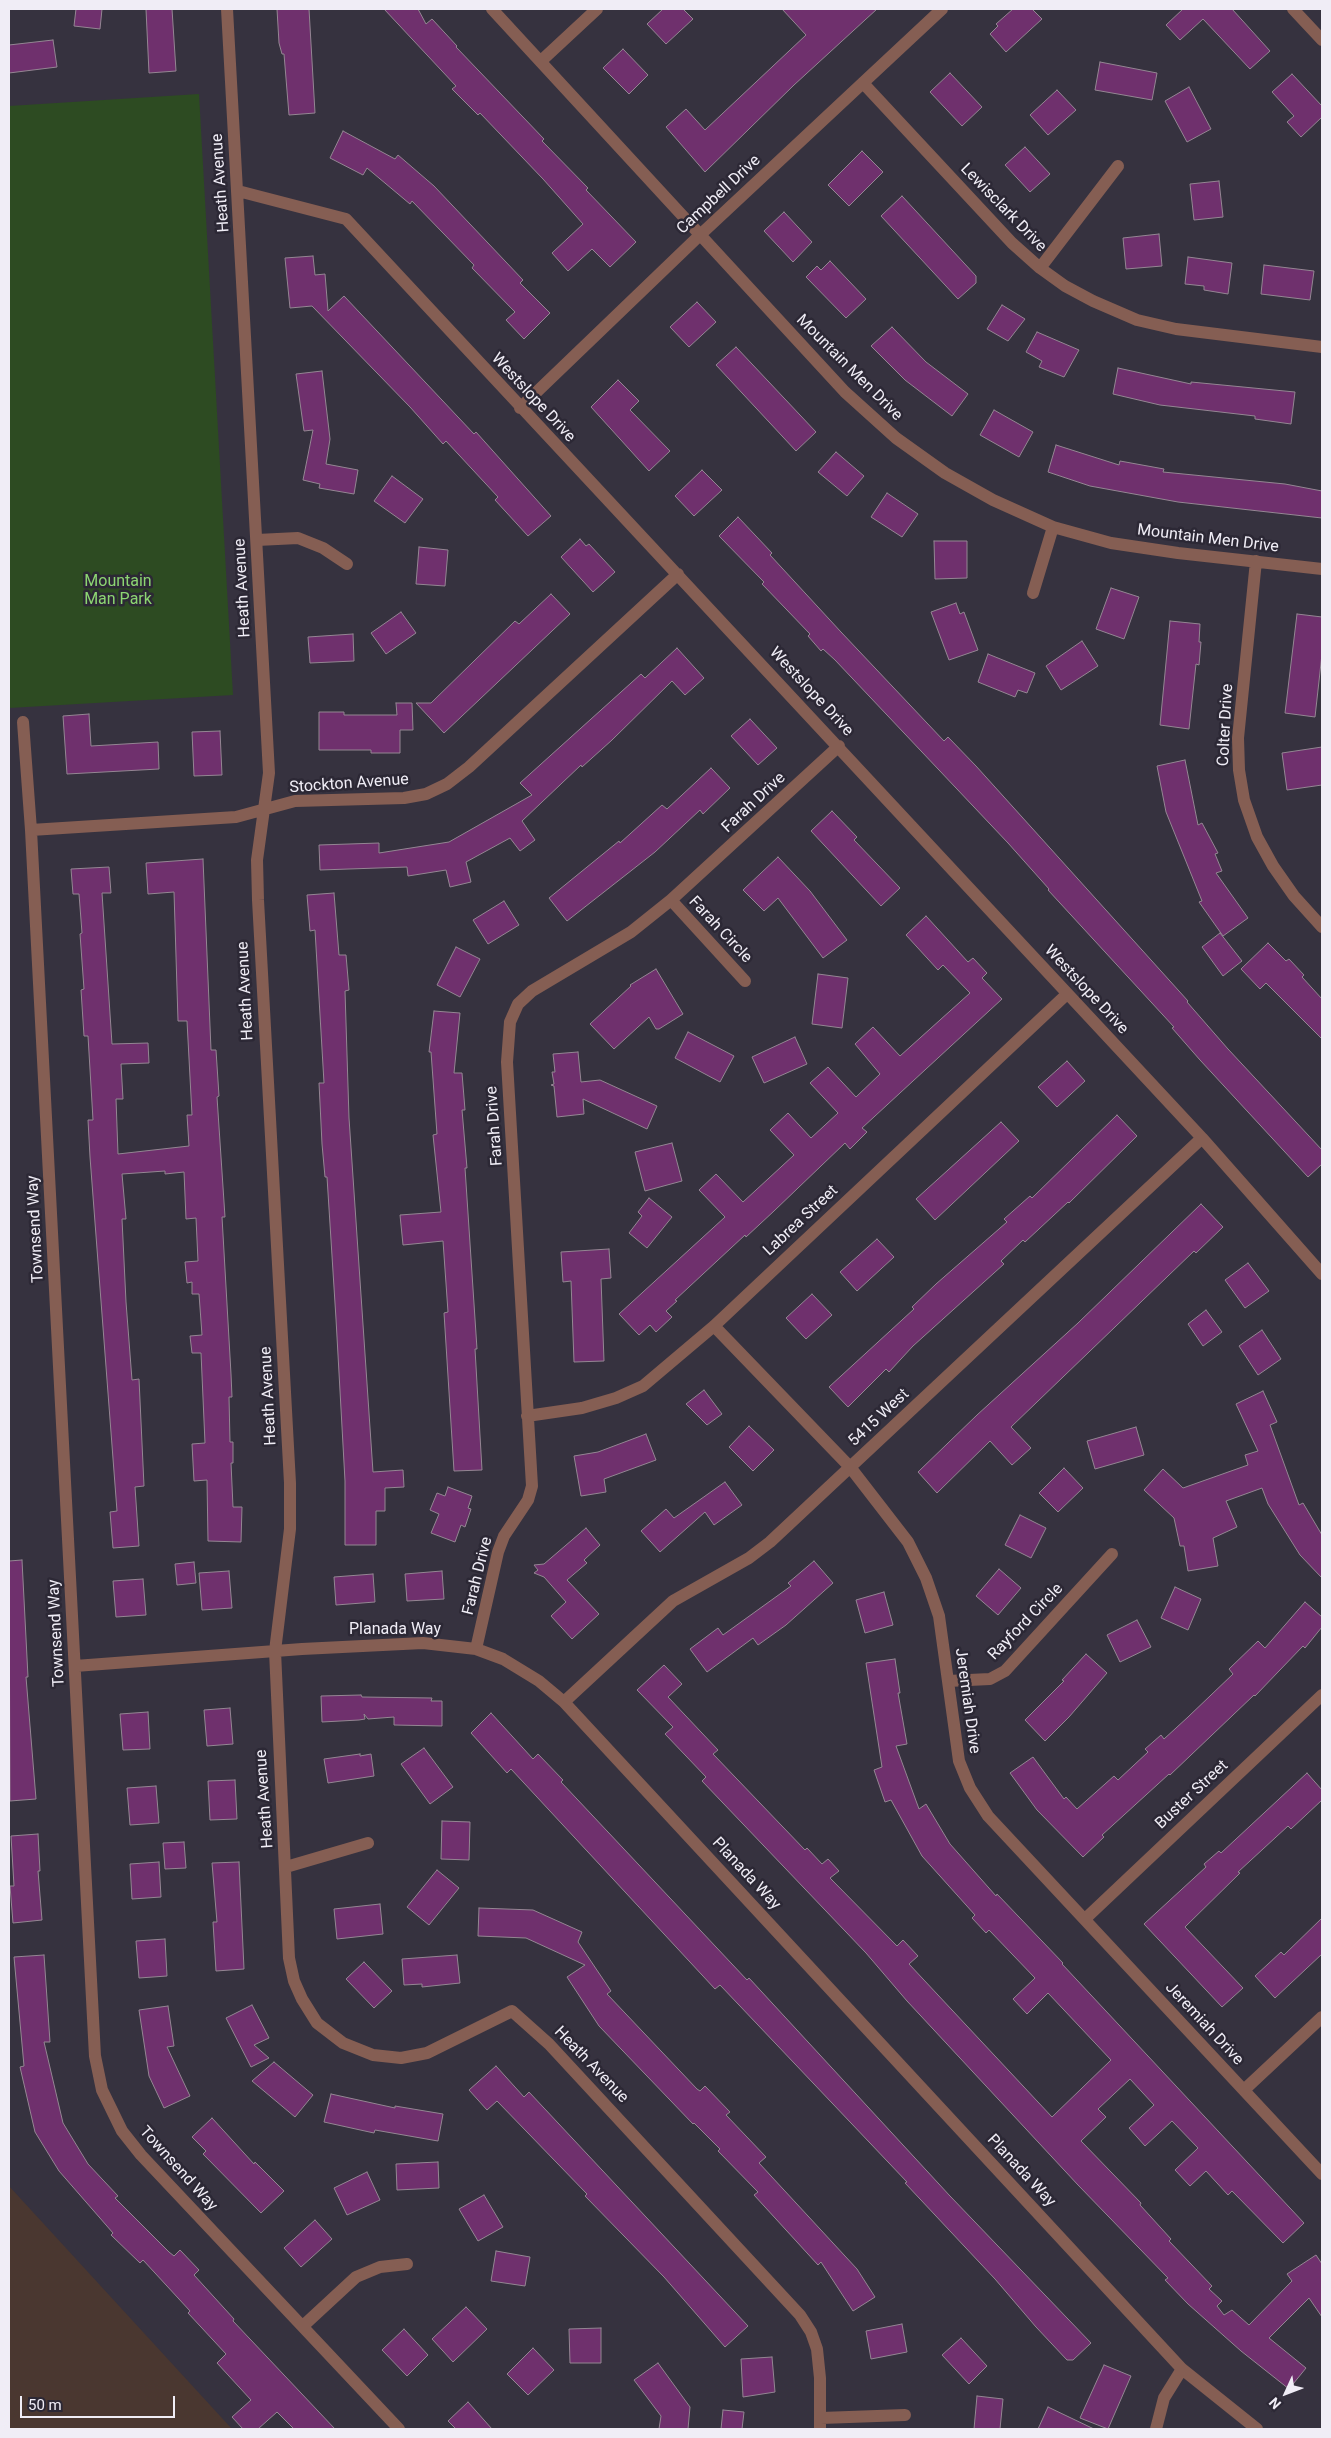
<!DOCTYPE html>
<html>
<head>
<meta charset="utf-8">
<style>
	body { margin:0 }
	#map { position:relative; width:1331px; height:2438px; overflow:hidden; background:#36323f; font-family:Roboto,sans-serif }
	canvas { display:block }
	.frame { position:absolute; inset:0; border:10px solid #f0edf6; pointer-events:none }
	.north { position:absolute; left:1261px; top:2368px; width:50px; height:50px; -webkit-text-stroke:4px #2c2835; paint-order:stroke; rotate:227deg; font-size:14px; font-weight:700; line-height:20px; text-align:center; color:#f0edf6 }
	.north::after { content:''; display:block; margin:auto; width:18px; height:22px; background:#f0edf6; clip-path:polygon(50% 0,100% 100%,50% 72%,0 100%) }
	.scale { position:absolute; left:20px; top:2396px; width:155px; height:22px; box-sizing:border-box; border:2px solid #f0edf6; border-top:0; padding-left:6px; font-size:15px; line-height:18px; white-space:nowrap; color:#f0edf6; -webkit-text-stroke:4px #2c2835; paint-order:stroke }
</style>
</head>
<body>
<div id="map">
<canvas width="1331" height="2438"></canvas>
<div class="frame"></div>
<div class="north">N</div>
<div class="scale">50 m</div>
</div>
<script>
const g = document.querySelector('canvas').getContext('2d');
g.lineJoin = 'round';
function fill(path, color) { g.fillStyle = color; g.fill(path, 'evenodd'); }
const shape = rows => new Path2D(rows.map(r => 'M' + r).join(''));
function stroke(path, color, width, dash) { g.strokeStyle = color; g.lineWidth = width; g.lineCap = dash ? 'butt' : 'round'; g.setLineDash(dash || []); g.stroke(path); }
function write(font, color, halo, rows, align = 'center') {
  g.font = font + ' Roboto,sans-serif'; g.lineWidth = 5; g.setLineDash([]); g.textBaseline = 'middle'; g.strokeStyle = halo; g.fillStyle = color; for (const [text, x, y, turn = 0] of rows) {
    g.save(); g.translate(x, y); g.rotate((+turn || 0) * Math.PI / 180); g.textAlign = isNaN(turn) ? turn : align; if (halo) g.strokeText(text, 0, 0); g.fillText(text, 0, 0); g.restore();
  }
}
const industrial = shape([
	[9,2186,232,2429,9,2429]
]);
const green = shape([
	[199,94,233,695,9,708,9,106]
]);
const building = shape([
	[76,9,102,9,100,29,74,26,76,9],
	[146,9,172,9,176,71,149,73,146,9],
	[277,9,309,9,315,113,289,115,284,54,282,54,279,43,277,9],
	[384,9,418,9,426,24,432,19,457,46,456,47,544,139,542,141,588,188,586,190,636,242,610,267,592,249,568,271,552,253,583,224,543,179,480,113,478,115,452,89,456,86,384,9],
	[663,9,683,9,693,19,666,44,647,24,663,9],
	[782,9,877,9,794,85,705,172,666,127,686,109,705,130,806,35,782,9],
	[1013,9,1032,9,1042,19,1006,52,990,34,998,26,996,24,1013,9],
	[1183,9,1232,9,1270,51,1250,69,1203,19,1180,40,1166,25,1183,9],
	[53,40,57,67,9,73,9,45,53,40],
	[623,49,648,75,629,94,603,68,623,49],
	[1100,62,1157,73,1152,100,1095,90,1100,62],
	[950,73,982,107,962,126,930,92,950,73],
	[1292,74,1322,106,1322,117,1301,137,1287,122,1294,116,1272,92,1292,74],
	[1189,87,1211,129,1187,142,1165,101,1189,87],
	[1057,90,1076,110,1048,135,1030,115,1057,90],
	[343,131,395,159,398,155,434,186,523,280,520,283,550,313,524,339,506,320,515,312,472,268,474,265,412,201,410,204,367,168,363,175,330,158,343,131],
	[1025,147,1050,174,1030,192,1005,165,1025,147],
	[862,151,883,172,849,206,828,185,862,151],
	[1219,181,1223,217,1194,220,1190,184,1219,181],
	[902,196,976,276,976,283,958,299,881,216,902,196],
	[784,212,812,242,793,262,764,231,784,212],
	[1159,234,1162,266,1126,269,1123,238,1159,234],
	[313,256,315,275,325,274,328,311,344,296,474,434,476,432,551,516,528,536,495,500,498,497,446,441,443,444,410,407,312,306,290,308,285,258,313,256],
	[1188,257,1232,263,1228,294,1204,290,1204,286,1185,284,1188,257],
	[830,261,866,299,846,318,806,277,817,266,821,270,830,261],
	[1264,265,1314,271,1310,300,1261,294,1264,265],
	[697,302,716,322,689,347,670,327,697,302],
	[1002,305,1025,319,1008,341,987,329,1002,305],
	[892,327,926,362,968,394,952,416,905,380,871,346,892,327],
	[1037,332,1079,350,1064,377,1039,367,1042,361,1026,352,1037,332],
	[736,347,816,432,796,451,716,365,736,347],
	[1118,368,1191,384,1191,382,1295,392,1291,424,1255,419,1255,416,1160,405,1113,394,1118,368],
	[322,371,330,439,326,464,358,470,354,494,319,488,320,484,303,480,313,430,304,431,296,374,322,371],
	[618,380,639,401,630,410,670,451,649,471,591,407,618,380],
	[994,410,1033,432,1019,457,980,435,994,410],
	[1056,445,1119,465,1120,461,1164,469,1163,472,1285,484,1322,491,1322,518,1178,502,1090,486,1048,472,1056,445],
	[836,452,864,476,847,496,818,472,836,452],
	[702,470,722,490,694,516,675,496,702,470],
	[392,476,423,499,405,523,374,501,392,476],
	[887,493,918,514,902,537,871,517,887,493],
	[738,517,772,553,770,555,841,632,944,741,948,737,976,766,1188,1001,1187,1002,1228,1049,1322,1150,1322,1164,1308,1177,1200,1060,1172,1028,1174,1027,1048,890,1049,889,1008,843,835,660,823,649,821,651,808,636,810,634,762,584,764,582,719,536,738,517],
	[580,539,586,546,589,544,615,572,593,592,561,557,580,539],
	[934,541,967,541,967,578,935,579,934,541],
	[419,547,448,550,445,586,416,584,419,547],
	[1111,588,1139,597,1124,639,1096,629,1111,588],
	[551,594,570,614,444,733,416,703,431,703,515,621,519,624,551,594],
	[956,603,960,614,964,612,978,650,949,660,931,612,956,603],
	[401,612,416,633,386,654,371,633,401,612],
	[1297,614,1322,617,1322,654,1315,717,1285,713,1297,614],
	[1170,621,1200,624,1199,642,1201,642,1199,665,1196,664,1189,729,1160,725,1170,621],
	[353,634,354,661,310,663,308,637,353,634],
	[1082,641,1098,666,1061,690,1046,666,1082,641],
	[677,648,704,678,685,695,672,681,612,740,582,767,581,765,522,821,535,840,520,851,510,838,466,862,471,882,450,887,446,870,408,876,407,867,320,870,319,845,379,843,379,853,449,842,532,795,520,783,641,674,645,678,677,648],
	[988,654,1035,673,1027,693,1018,690,1015,697,978,682,988,654],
	[396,703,412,703,413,730,400,730,400,753,371,753,371,750,319,750,319,712,344,712,344,715,397,715,396,703],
	[89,714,91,746,158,742,159,769,67,774,63,716,89,714],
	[750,719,777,748,758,765,731,736,750,719],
	[220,731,222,775,194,776,192,732,220,731],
	[1322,747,1322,785,1287,790,1282,753,1322,747],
	[1185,760,1198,825,1202,823,1218,853,1215,854,1222,871,1216,873,1248,918,1223,936,1199,902,1202,901,1166,812,1157,766,1185,760],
	[711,768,730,788,703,814,700,810,655,852,567,921,549,898,619,841,620,843,662,805,667,809,711,768],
	[832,811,857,837,854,840,900,888,881,906,811,831,832,811],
	[778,857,810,891,847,940,823,958,778,898,764,911,743,890,778,857],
	[203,859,211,1050,216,1050,219,1096,217,1097,225,1217,222,1217,231,1374,232,1397,229,1397,230,1442,233,1442,233,1463,231,1463,233,1507,242,1507,241,1542,208,1541,207,1480,194,1481,192,1444,205,1443,201,1353,192,1353,190,1336,202,1335,199,1294,192,1294,192,1282,187,1283,185,1262,198,1261,196,1218,186,1219,184,1172,165,1174,165,1171,122,1174,126,1219,122,1219,126,1302,132,1380,139,1379,144,1486,135,1487,139,1546,113,1548,110,1512,117,1511,90,1157,88,1120,93,1120,88,1036,84,1036,81,990,84,989,80,934,82,933,79,894,73,894,71,869,109,867,111,893,102,893,112,1044,148,1043,149,1063,121,1064,123,1099,116,1099,118,1154,189,1146,187,1115,192,1115,187,1021,178,1021,174,892,148,894,146,863,203,859],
	[334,893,339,955,346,955,349,990,345,991,349,1118,373,1472,403,1470,404,1487,385,1488,385,1511,376,1511,376,1545,345,1545,345,1481,336,1319,327,1177,325,1177,322,1144,319,1083,324,1083,315,930,310,931,307,895,334,893],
	[504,901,519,925,488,944,473,920,504,901],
	[926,916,968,962,973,958,987,973,982,978,1002,999,862,1128,867,1132,850,1149,845,1143,774,1211,746,1237,745,1235,675,1300,677,1301,666,1311,672,1317,656,1332,650,1325,639,1335,619,1314,725,1217,699,1190,716,1174,743,1202,794,1155,770,1130,788,1113,811,1138,838,1113,810,1083,828,1067,856,1097,880,1074,855,1044,873,1027,900,1056,970,993,943,965,938,970,906,935,926,916],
	[1220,933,1242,961,1223,976,1202,947,1220,933],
	[1268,943,1286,961,1289,959,1304,975,1302,977,1322,999,1322,1039,1266,983,1260,989,1241,969,1268,943],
	[456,947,480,959,460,997,437,985,456,947],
	[656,969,683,1014,659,1029,656,1029,649,1017,614,1049,590,1024,631,986,630,985,656,969],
	[818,974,848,978,842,1028,812,1024,818,974],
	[434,1011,460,1013,454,1073,462,1073,465,1110,462,1110,467,1168,465,1168,477,1349,475,1349,482,1470,454,1471,444,1313,448,1312,443,1241,403,1245,400,1215,441,1212,433,1135,437,1134,431,1052,429,1052,434,1011],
	[688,1032,734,1056,720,1082,675,1058,688,1032],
	[795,1037,807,1064,764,1083,752,1057,795,1037],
	[578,1052,581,1082,600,1080,657,1106,647,1129,583,1099,584,1114,557,1117,554,1086,551,1085,554,1084,552,1072,555,1072,553,1054,578,1052],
	[1067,1061,1085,1081,1057,1107,1038,1087,1067,1061],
	[1117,1115,1137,1136,1069,1203,1068,1202,1025,1242,1023,1240,1001,1261,1004,1264,913,1346,889,1372,886,1369,848,1407,829,1387,914,1309,912,1307,936,1284,1007,1222,1004,1219,1030,1196,1032,1198,1117,1115],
	[1001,1122,1019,1141,935,1220,916,1199,1001,1122],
	[672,1143,682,1181,645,1191,635,1152,672,1143],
	[649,1198,672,1217,647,1248,629,1233,642,1216,638,1212,649,1198],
	[1201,1204,1223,1227,1196,1253,1194,1251,1011,1427,1031,1448,1012,1465,990,1441,937,1493,918,1472,977,1415,1078,1323,1201,1204],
	[877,1239,894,1257,857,1291,840,1272,877,1239],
	[609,1249,611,1278,601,1279,604,1361,574,1362,571,1281,563,1282,561,1252,609,1249],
	[1248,1263,1269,1291,1245,1308,1225,1280,1248,1263],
	[812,1294,832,1315,806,1339,786,1318,812,1294],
	[1206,1310,1222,1332,1203,1346,1188,1324,1206,1310],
	[1262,1330,1281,1359,1258,1375,1239,1346,1262,1330],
	[704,1390,722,1414,707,1425,686,1404,704,1390],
	[1263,1391,1277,1422,1270,1425,1299,1505,1303,1503,1322,1535,1322,1578,1300,1555,1268,1504,1262,1488,1226,1501,1237,1527,1213,1538,1218,1566,1188,1571,1184,1546,1180,1546,1174,1518,1144,1490,1163,1469,1183,1488,1248,1465,1245,1455,1258,1451,1236,1404,1263,1391],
	[749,1426,774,1450,753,1471,729,1447,749,1426],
	[1136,1427,1144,1455,1095,1469,1087,1441,1136,1427],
	[646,1434,656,1460,604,1479,606,1492,581,1496,574,1456,598,1452,646,1434],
	[1064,1468,1083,1488,1058,1512,1039,1493,1064,1468],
	[725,1482,742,1505,714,1525,705,1512,660,1552,641,1531,666,1509,674,1518,725,1482],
	[448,1487,472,1496,468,1508,471,1509,465,1527,461,1525,455,1542,431,1533,439,1514,430,1510,437,1493,445,1496,448,1487],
	[1020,1515,1046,1528,1031,1558,1005,1545,1020,1515],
	[586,1528,600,1545,584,1560,587,1563,567,1580,599,1614,572,1639,551,1616,566,1602,544,1577,534,1573,538,1570,534,1565,544,1564,586,1528],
	[22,1560,28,1677,26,1677,36,1799,10,1801,9,1561,22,1560],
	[814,1561,833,1583,786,1625,758,1645,753,1638,707,1672,690,1649,718,1628,723,1635,791,1586,788,1583,814,1561],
	[194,1562,196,1583,177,1585,175,1564,194,1562],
	[999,1569,1021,1588,998,1615,976,1596,999,1569],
	[229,1571,232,1608,202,1610,199,1573,229,1571],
	[442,1571,444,1599,407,1601,405,1574,442,1571],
	[373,1574,375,1602,336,1605,334,1577,373,1574],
	[143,1579,146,1615,116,1617,113,1581,143,1579],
	[1175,1587,1201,1599,1188,1630,1161,1618,1175,1587],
	[884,1592,893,1625,865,1633,856,1600,884,1592],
	[1305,1602,1322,1617,1322,1627,1305,1648,1303,1646,1255,1696,1254,1695,1170,1775,1169,1774,1102,1835,1104,1837,1083,1857,1037,1810,1010,1773,1033,1757,1064,1799,1066,1797,1077,1809,1114,1776,1118,1780,1148,1752,1145,1749,1161,1735,1164,1739,1188,1717,1233,1674,1229,1669,1258,1641,1265,1648,1305,1602],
	[1137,1620,1151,1647,1120,1662,1107,1635,1137,1620],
	[1086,1654,1107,1673,1069,1717,1045,1741,1025,1720,1064,1681,1062,1680,1086,1654],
	[895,1659,900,1693,898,1693,907,1744,896,1746,919,1809,926,1804,950,1844,996,1896,997,1894,1063,1963,1062,1964,1304,2223,1283,2243,1232,2191,1228,2195,1206,2171,1190,2186,1175,2170,1198,2148,1172,2121,1145,2146,1129,2128,1154,2105,1130,2079,1098,2109,1106,2117,1081,2141,1141,2203,1140,2205,1171,2239,1169,2241,1212,2286,1209,2289,1222,2301,1217,2306,1224,2315,1232,2310,1249,2325,1292,2281,1287,2274,1316,2255,1322,2264,1322,2317,1309,2298,1269,2338,1306,2368,1289,2389,1241,2351,1188,2304,1165,2280,1168,2278,1078,2185,907,2001,866,1953,702,1781,706,1777,665,1734,673,1727,637,1690,664,1665,682,1684,668,1697,718,1750,713,1754,805,1850,807,1848,822,1864,828,1859,839,1871,830,1878,897,1946,903,1940,918,1956,909,1964,1052,2117,1111,2060,1048,1993,1027,2014,1013,1999,1035,1978,989,1930,986,1933,972,1918,975,1915,922,1856,891,1800,885,1802,874,1770,882,1767,866,1663,895,1659],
	[361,1695,362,1697,432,1698,431,1701,442,1701,442,1726,394,1725,394,1717,368,1719,364,1714,365,1719,359,1720,322,1722,321,1696,361,1695],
	[230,1708,233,1744,207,1746,204,1710,230,1708],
	[148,1712,150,1749,123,1750,120,1714,148,1712],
	[491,1713,533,1759,538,1754,563,1780,561,1782,747,1980,749,1978,950,2196,1091,2343,1073,2360,1067,2360,1036,2327,995,2279,905,2183,907,2182,720,1985,715,1989,511,1769,507,1773,471,1733,491,1713],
	[424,1748,453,1787,430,1804,401,1764,424,1748],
	[360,1754,360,1756,371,1754,374,1776,328,1783,324,1759,360,1754],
	[1307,1773,1322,1790,1322,1800,1291,1829,1288,1826,1238,1872,1240,1873,1185,1927,1243,1988,1222,2007,1144,1924,1206,1867,1204,1864,1219,1851,1221,1853,1307,1773],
	[235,1780,237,1819,210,1820,208,1781,235,1780],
	[156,1786,159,1823,130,1825,127,1788,156,1786],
	[442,1821,470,1822,469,1860,441,1859,442,1821],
	[38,1834,40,1871,38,1871,42,1920,13,1923,10,1886,14,1886,11,1836,38,1834],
	[184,1842,186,1868,165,1869,163,1843,184,1842],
	[159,1862,161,1897,132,1899,130,1864,159,1862],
	[239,1862,244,1969,216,1971,213,1922,217,1922,212,1863,239,1862],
	[437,1870,459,1888,429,1925,407,1907,437,1870],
	[380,1904,383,1934,337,1939,334,1909,380,1904],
	[479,1908,533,1910,582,1932,578,1942,611,1991,607,1994,697,2089,700,2091,705,2086,730,2112,726,2115,766,2157,759,2163,857,2269,875,2297,853,2311,821,2262,818,2265,754,2195,758,2192,718,2151,720,2149,694,2123,693,2124,599,2026,567,1977,585,1965,526,1938,478,1936,479,1908],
	[1322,1918,1322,1954,1275,1998,1255,1976,1281,1952,1284,1955,1322,1918],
	[165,1939,167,1976,139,1978,136,1941,165,1939],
	[44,1955,50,2042,44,2042,63,2123,88,2164,118,2196,115,2198,169,2252,174,2256,180,2250,199,2270,194,2275,234,2319,233,2321,335,2429,294,2429,277,2412,258,2429,243,2429,232,2417,251,2400,217,2363,226,2354,188,2313,190,2311,143,2260,140,2263,111,2235,113,2233,59,2171,35,2132,20,2067,24,2066,14,1957,44,1955],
	[457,1955,460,1983,422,1987,422,1984,404,1985,402,1959,457,1955],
	[364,1962,392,1991,374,2008,346,1979,364,1962],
	[252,2005,269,2038,254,2045,269,2058,251,2067,226,2018,252,2005],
	[168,2006,174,2046,167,2047,190,2096,164,2108,149,2076,139,2010,168,2006],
	[274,2062,313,2095,295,2117,252,2081,274,2062],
	[496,2066,524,2097,529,2092,748,2326,725,2347,664,2277,585,2196,587,2194,497,2101,487,2110,469,2090,496,2066],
	[331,2094,395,2108,395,2106,443,2114,438,2141,375,2130,374,2133,324,2122,331,2094],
	[212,2118,254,2164,255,2162,284,2191,261,2213,203,2154,206,2151,192,2137,212,2118],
	[438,2162,439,2188,397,2190,396,2164,438,2162],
	[367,2172,380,2200,347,2215,334,2188,367,2172],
	[484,2195,503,2227,478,2241,459,2209,484,2195],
	[315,2220,332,2239,301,2267,284,2248,315,2220],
	[496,2251,530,2257,525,2286,491,2281,496,2251],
	[466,2307,487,2329,453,2362,432,2339,466,2307],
	[902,2324,907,2352,871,2359,866,2331,902,2324],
	[601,2328,601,2363,570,2363,569,2329,601,2328],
	[404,2329,428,2355,407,2376,382,2350,404,2329],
	[961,2338,987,2366,969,2384,942,2355,961,2338],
	[533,2348,554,2370,528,2395,507,2374,533,2348],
	[772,2357,775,2392,743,2397,741,2359,772,2357],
	[658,2363,690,2407,688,2429,659,2429,661,2416,634,2380,658,2363],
	[1104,2365,1131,2376,1108,2429,1080,2418,1104,2365],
	[977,2396,1003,2399,1000,2429,974,2429,977,2396],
	[468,2402,492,2429,456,2429,448,2421,468,2402],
	[1048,2407,1094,2429,1038,2429,1048,2407],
	[723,2410,744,2412,742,2429,721,2429,723,2410]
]);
const street = shape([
	[227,9,269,773,257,860,258,900,290,1483,290,1529,275,1651,289,1958,294,1981,302,1999,317,2023,343,2043,373,2055,401,2058,427,2053,512,2011,549,2044,800,2315,811,2332,817,2349,820,2378,820,2429],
	[492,9,845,392,896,438,945,473,993,500,1053,527,1111,543,1178,553,1322,569],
	[1293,9,1322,40],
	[541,61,597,9],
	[863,83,1012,243,1040,268,1065,286,1093,301,1137,320,1176,329,1322,347],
	[238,191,346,219,1202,1138,1322,1274],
	[1040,268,1118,166],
	[520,408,700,235,942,9],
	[257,540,298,538,323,548,347,564],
	[1256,561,1238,738,1239,770,1244,800,1257,837,1273,866,1294,896,1322,927],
	[1033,593,1053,527],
	[23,722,31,830,95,2056,102,2090,122,2131,141,2155,399,2429],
	[31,830,236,817,295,801,404,798,426,794,447,784,469,767,678,574],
	[671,900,745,981],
	[714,1326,850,1467,908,1542,926,1578,939,1616,959,1761,970,1788,988,1816,1322,2174],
	[527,1416,582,1408,616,1398,643,1386,714,1326,1067,994],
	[476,1649,498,1552,504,1536,528,1500,532,1486,507,1062,510,1022,518,1004,532,991,631,932,671,900,839,746],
	[75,1666,302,1649,423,1643,476,1649,503,1659,539,1681,564,1702,1182,2369,1257,2429],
	[948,1681,990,1679,1005,1671,1112,1554],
	[564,1702,673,1601,749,1558,770,1542,1202,1138],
	[286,1867,368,1843],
	[1085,1919,1322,1695],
	[1244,2090,1322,2017],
	[303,2326,356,2277,380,2267,407,2264],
	[821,2418,905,2415],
	[1156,2429,1164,2398,1182,2369]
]);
const streetNames = [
	["Heath Avenue",221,183,-94],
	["Campbell Drive",719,195,-43],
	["Lewisclark Drive",1003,208,46],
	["Mountain Men Drive",849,368,45],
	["Westslope Drive",533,398,47],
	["Mountain Men Drive",1208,539,7],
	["Heath Avenue",243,588,-93],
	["Westslope Drive",811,692,47],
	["Colter Drive",1226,725,-87],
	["Stockton Avenue",349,784,-4],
	["Farah Drive",754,803,-43],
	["Farah Circle",720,930,47],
	["Westslope Drive",1086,990,47],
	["Heath Avenue",246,991,-93],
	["Farah Drive",495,1126,-94],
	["Labrea Street",801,1221,-43],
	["Townsend Way",36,1229,-93],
	["Heath Avenue",269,1396,-93],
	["5415 West",879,1418,-43],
	["Farah Drive",478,1576,-76],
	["Rayford Circle",1026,1622,-46],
	["Planada Way",395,1630],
	["Townsend Way",57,1633,-93],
	["Jeremiah Drive",967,1701,82],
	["Buster Street",1192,1795,-43],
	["Heath Avenue",265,1799,-94],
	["Planada Way",746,1874,47],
	["Jeremiah Drive",1204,2024,47],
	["Heath Avenue",591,2065,46],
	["Townsend Way",178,2169,48],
	["Planada Way",1021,2171,47]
];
const parkNames = [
	["Mountain",118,582],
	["Man Park",118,600]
];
fill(industrial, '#4a3730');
fill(green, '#2d4b22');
fill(building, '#6f306d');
stroke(building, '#948693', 1);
stroke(street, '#855e53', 12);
write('16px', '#f0edf6', '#2c2835', streetNames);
write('16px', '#8cd572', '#2c2835', parkNames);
</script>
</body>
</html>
